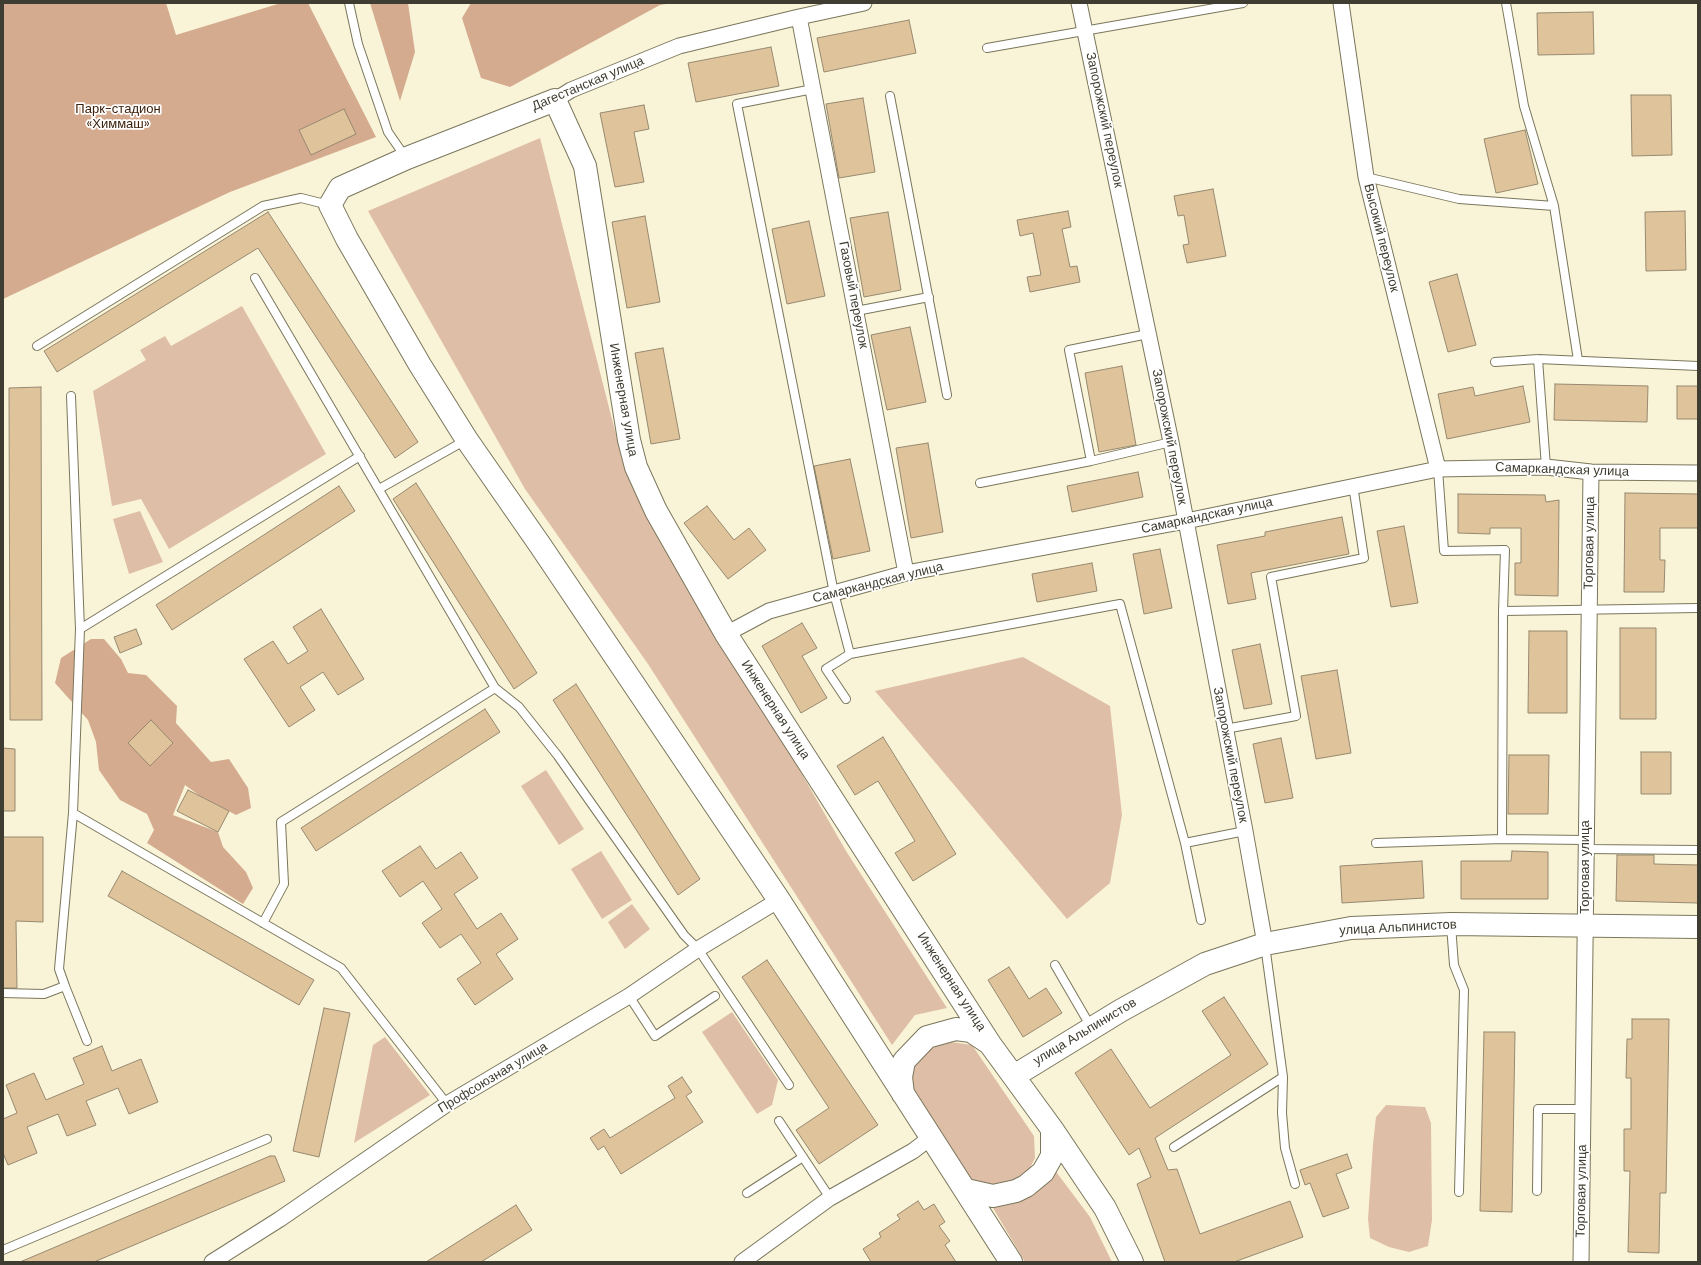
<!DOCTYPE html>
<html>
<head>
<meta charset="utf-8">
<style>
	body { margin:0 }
	#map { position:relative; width:1701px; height:1265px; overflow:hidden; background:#f9f4d7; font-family:"DM Sans",sans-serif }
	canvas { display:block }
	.frame { position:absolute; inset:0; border:4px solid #3f3d31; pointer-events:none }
</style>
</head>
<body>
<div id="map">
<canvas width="1701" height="1265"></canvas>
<div class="frame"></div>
</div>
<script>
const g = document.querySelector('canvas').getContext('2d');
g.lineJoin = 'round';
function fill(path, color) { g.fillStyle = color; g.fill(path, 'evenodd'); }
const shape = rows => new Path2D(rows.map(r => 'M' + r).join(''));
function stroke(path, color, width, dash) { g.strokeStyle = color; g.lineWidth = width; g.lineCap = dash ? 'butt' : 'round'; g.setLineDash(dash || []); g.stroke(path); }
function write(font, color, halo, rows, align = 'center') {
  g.font = font + ' "DM Sans",sans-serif'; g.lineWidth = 3.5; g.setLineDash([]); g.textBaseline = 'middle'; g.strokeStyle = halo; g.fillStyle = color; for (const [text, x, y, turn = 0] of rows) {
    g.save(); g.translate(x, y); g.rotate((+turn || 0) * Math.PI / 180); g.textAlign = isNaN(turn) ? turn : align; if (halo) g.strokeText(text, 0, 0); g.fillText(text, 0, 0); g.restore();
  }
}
const green = shape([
	[540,138,623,462,846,851,947,1008,915,1015,892,1045,648,664,525,489,368,211],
	[242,306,326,454,169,549,141,499,112,506,93,391,146,360,140,350,165,336,171,346],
	[140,511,163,562,129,574,113,519],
	[1023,657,1110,706,1122,815,1110,883,1067,919,875,691],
	[546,770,584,829,559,845,521,786],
	[601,851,632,900,602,919,571,869],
	[632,904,650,929,625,949,608,922],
	[732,1012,778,1080,772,1105,757,1114,702,1032],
	[385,1037,430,1095,354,1143,373,1045],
	[951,1042,972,1045,1034,1136,1035,1158,1028,1172,1005,1188,982,1188,971,1179,908,1088,909,1070,930,1046],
	[1386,1105,1425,1107,1431,1123,1432,1220,1428,1246,1409,1252,1389,1247,1370,1238,1368,1219,1373,1144,1376,1117],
	[1054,1169,1090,1217,1112,1262,1025,1262,993,1208,1018,1202,1044,1186]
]);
const forest = shape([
	[3,3,166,3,176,35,281,3,308,3,376,137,230,192,3,299],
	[370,3,408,3,415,52,400,101],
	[471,3,672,3,660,5,510,87,481,78,462,18],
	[91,639,104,639,121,659,128,673,146,675,177,706,176,723,211,762,229,759,248,788,251,808,236,815,200,796,185,785,173,815,218,832,223,847,246,872,253,888,243,904,147,843,154,830,147,814,120,800,99,770,96,742,88,720,55,683,61,658]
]);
const building = shape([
	[1593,12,1594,54,1538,55,1537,13,1593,12],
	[909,20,916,53,824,72,817,38,909,20],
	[771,47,779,86,696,102,688,63,771,47],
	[1631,95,1671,95,1672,155,1632,156,1631,95],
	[863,98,875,172,839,178,826,104,863,98],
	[644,105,649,129,634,132,644,182,615,187,600,113,644,105],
	[344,109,356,134,311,155,299,130,344,109],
	[1525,130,1538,184,1496,193,1484,139,1525,130],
	[1213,189,1226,256,1187,263,1183,245,1189,244,1184,215,1178,216,1174,196,1213,189],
	[1068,211,1071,227,1062,229,1070,267,1077,266,1080,282,1030,292,1027,277,1041,275,1033,233,1020,236,1017,220,1068,211],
	[1685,211,1686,270,1646,271,1645,212,1685,211],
	[268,212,418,442,395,458,258,248,57,372,44,351,268,212],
	[888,212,901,290,864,297,850,218,888,212],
	[645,216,660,302,627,308,612,222,645,216],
	[809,221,825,296,787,304,772,229,809,221],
	[1457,274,1476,345,1448,352,1429,282,1457,274],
	[910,327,926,402,887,410,871,335,910,327],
	[663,348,680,439,651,444,635,353,663,348],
	[1122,366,1136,445,1099,452,1085,373,1122,366],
	[1555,384,1648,386,1647,422,1554,420,1555,384],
	[1523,386,1530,422,1447,439,1438,394,1473,387,1475,396,1523,386],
	[1677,386,1698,386,1698,419,1677,419,1677,386],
	[41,387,42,720,10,720,9,388,41,387],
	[928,443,943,532,911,538,896,448,928,443],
	[850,459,870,551,833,559,814,466,850,459],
	[1138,472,1143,497,1072,512,1067,486,1138,472],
	[416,483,537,673,514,689,393,499,416,483],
	[339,486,355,511,172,630,156,605,339,486],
	[1625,493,1698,494,1698,528,1660,528,1660,560,1665,560,1664,592,1624,592,1625,493],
	[1458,494,1545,495,1546,502,1559,500,1558,596,1515,595,1515,563,1521,563,1521,528,1490,528,1490,534,1458,533,1458,494],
	[707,506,734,540,749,528,766,550,728,579,684,523,707,506],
	[1342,517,1349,554,1251,573,1256,599,1228,604,1217,545,1265,536,1265,532,1342,517],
	[1404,526,1418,603,1391,607,1377,531,1404,526],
	[1160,549,1172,608,1144,614,1133,554,1160,549],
	[1092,563,1097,591,1037,602,1032,574,1092,563],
	[321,609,364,679,338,695,323,672,300,687,315,710,289,727,244,659,273,641,288,664,308,651,293,627,321,609],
	[802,623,817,648,802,656,827,698,801,713,762,646,802,623],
	[1620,628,1656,628,1656,719,1620,719,1620,628],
	[136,629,142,644,120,653,114,637,136,629],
	[1529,631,1567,631,1567,713,1528,713,1529,631],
	[1260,644,1272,704,1244,709,1232,650,1260,644],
	[1337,670,1351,753,1316,759,1301,676,1337,670],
	[576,684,700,879,678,895,553,700,576,684],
	[485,709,500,732,316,851,301,828,485,709],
	[151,720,173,743,150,766,128,743,151,720],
	[883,737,956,854,913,881,895,853,915,841,878,781,855,795,837,766,883,737],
	[1281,738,1293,798,1265,803,1253,744,1281,738],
	[3,748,15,749,15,811,3,811,3,748],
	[1641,752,1671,752,1671,794,1641,794,1641,752],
	[1509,755,1549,755,1548,814,1508,814,1509,755],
	[188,790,229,811,218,832,177,811,188,790],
	[3,837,43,837,43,922,16,921,17,988,3,988,3,837],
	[420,846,436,869,461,852,478,878,454,894,477,929,501,913,518,939,496,954,513,979,475,1005,457,979,481,963,461,934,440,948,422,923,442,909,423,881,400,897,382,871,420,846],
	[1512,851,1548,852,1548,899,1461,899,1461,861,1511,861,1512,851],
	[1617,855,1654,855,1654,864,1698,865,1698,903,1616,901,1617,855],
	[1422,861,1424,898,1342,903,1340,866,1422,861],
	[122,871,314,980,299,1005,108,896,122,871],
	[767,960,878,1125,819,1164,796,1130,829,1108,742,977,767,960],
	[1009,967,1029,999,1046,988,1062,1013,1023,1037,988,980,1009,967],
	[1224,997,1268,1064,1155,1138,1168,1170,1177,1169,1200,1234,1290,1201,1303,1237,1234,1262,1165,1262,1137,1184,1151,1177,1139,1148,1129,1155,1075,1073,1111,1049,1150,1108,1231,1055,1202,1011,1224,997],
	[324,1008,350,1013,319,1157,293,1151,324,1008],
	[1632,1019,1669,1019,1666,1193,1660,1193,1659,1253,1628,1252,1630,1171,1624,1171,1624,1129,1631,1129,1631,1078,1626,1078,1627,1039,1632,1039,1632,1019],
	[1484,1032,1515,1032,1512,1212,1480,1211,1484,1032],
	[102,1046,112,1071,141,1059,158,1102,129,1114,118,1088,86,1101,96,1125,67,1136,58,1114,27,1127,37,1153,8,1165,3,1153,3,1119,17,1113,6,1085,34,1073,46,1100,84,1084,73,1058,102,1046],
	[682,1077,692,1092,686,1096,703,1122,621,1174,604,1146,598,1150,590,1138,604,1129,610,1138,675,1098,668,1086,682,1077],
	[1347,1154,1352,1168,1336,1174,1349,1208,1323,1217,1310,1183,1305,1185,1300,1170,1347,1154],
	[270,1156,275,1156,285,1181,94,1262,20,1262,270,1156],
	[918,1201,924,1210,934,1204,945,1222,939,1226,950,1241,945,1245,956,1262,871,1262,863,1249,881,1237,879,1233,900,1219,897,1215,918,1201],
	[516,1205,532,1230,481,1262,426,1262,516,1205]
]);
const lane = shape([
	[349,3,358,44,388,132,406,158],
	[1506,3,1524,106,1554,206,1578,360],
	[987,48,1243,3],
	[813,89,737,104,834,593,850,654,1120,604,1185,843,1201,920],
	[890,96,947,395],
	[1366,177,1459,199,1554,206],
	[255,278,495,688,519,707,558,756,684,935,698,949,789,1085],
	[856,311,929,297],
	[37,346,263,206,301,198,329,205],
	[1538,359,1546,467],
	[1495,362,1538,359,1698,366],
	[71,396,80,629,360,456],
	[1091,461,1171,442],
	[1438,469,1444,551,1505,550,1503,611,1502,839],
	[980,483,1091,461,1069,350,1148,334],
	[379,489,466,440],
	[1503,611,1698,608],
	[80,629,73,813,341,968,447,1104],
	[846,699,826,669,850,654],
	[1225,729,1296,716,1271,577,1364,558,1353,485],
	[1185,843,1245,831],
	[1376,843,1502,839,1585,840],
	[1585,849,1698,850],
	[263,923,284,884,281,822,495,688],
	[1451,925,1454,965,1464,990,1459,1192],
	[1055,965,1091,1027],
	[65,986,87,1041],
	[3,993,44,994,65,986,59,969,73,813],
	[629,996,655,1036,715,996],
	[1283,1077,1282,1113,1285,1148,1295,1184],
	[779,1121,830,1198],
	[1174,1147,1283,1077,1265,945],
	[1537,1191,1538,1109,1584,1109],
	[747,1193,803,1157],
	[3,1250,267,1139]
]);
const street = shape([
	[1079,3,1171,442,1245,831,1265,944],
	[1341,3,1366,177,1438,469],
	[799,17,906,573],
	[555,100,571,90,679,46,799,17,864,3],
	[726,634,769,611,906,573,1186,521,1438,469,1546,467,1591,472,1698,473],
	[212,1262,280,1219,447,1104,629,996,698,949,779,900],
	[742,1262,830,1198,913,1151,930,1138],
	[1581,1262,1591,472]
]);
const secondary = shape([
	[1014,1076,1120,1011,1205,964,1265,944,1351,928,1451,924,1698,927],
	[903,1094,901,1077,904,1061,927,1037,956,1029,971,1031,989,1043],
	[966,1190,993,1196,1016,1191,1026,1186,1043,1172,1052,1156,1052,1129],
	[1011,1262,779,900,540,545,467,440,420,365,347,239,330,205,340,188,407,158,555,100,585,166,629,440,636,467,656,511,726,634,990,1044,1052,1129,1105,1208,1132,1262]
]);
const streetNames = [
	["Дагестанская улица",588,84,-23],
	["Запорожский переулок",1104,120,78],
	["Высокий переулок",1381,238,76],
	["Газовый переулок",853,295,79],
	["Инженерная улица",623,400,80],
	["Запорожский переулок",1169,437,79],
	["Самаркандская улица",1562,470,2],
	["Самаркандская улица",1207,516,-12],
	["Торговая улица",1590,543,-89],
	["Самаркандская улица",878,583,-14],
	["Инженерная улица",775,710,57],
	["Запорожский переулок",1230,755,79],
	["Торговая улица",1586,867,-90],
	["улица Альпинистов",1398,928,-3],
	["Инженерная улица",951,982,57],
	["улица Альпинистов",1085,1032,-31],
	["Профсоюзная улица",493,1078,-31],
	["Торговая улица",1582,1191,-89]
];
const parkNames = [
	["Парк-стадион",118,110],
	["«Химмаш»",118,125]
];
fill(green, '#dfbea7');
fill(forest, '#d4ab8f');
fill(building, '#dfc49b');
stroke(building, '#978870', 1);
stroke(lane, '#7a765c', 10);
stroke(street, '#7a765c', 17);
stroke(secondary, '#7a765c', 24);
stroke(lane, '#fff', 8);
stroke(street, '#fff', 15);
stroke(secondary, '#fff', 22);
write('13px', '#3f3d31', '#fff', streetNames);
write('13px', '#3d210b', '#fff', parkNames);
</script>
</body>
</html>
